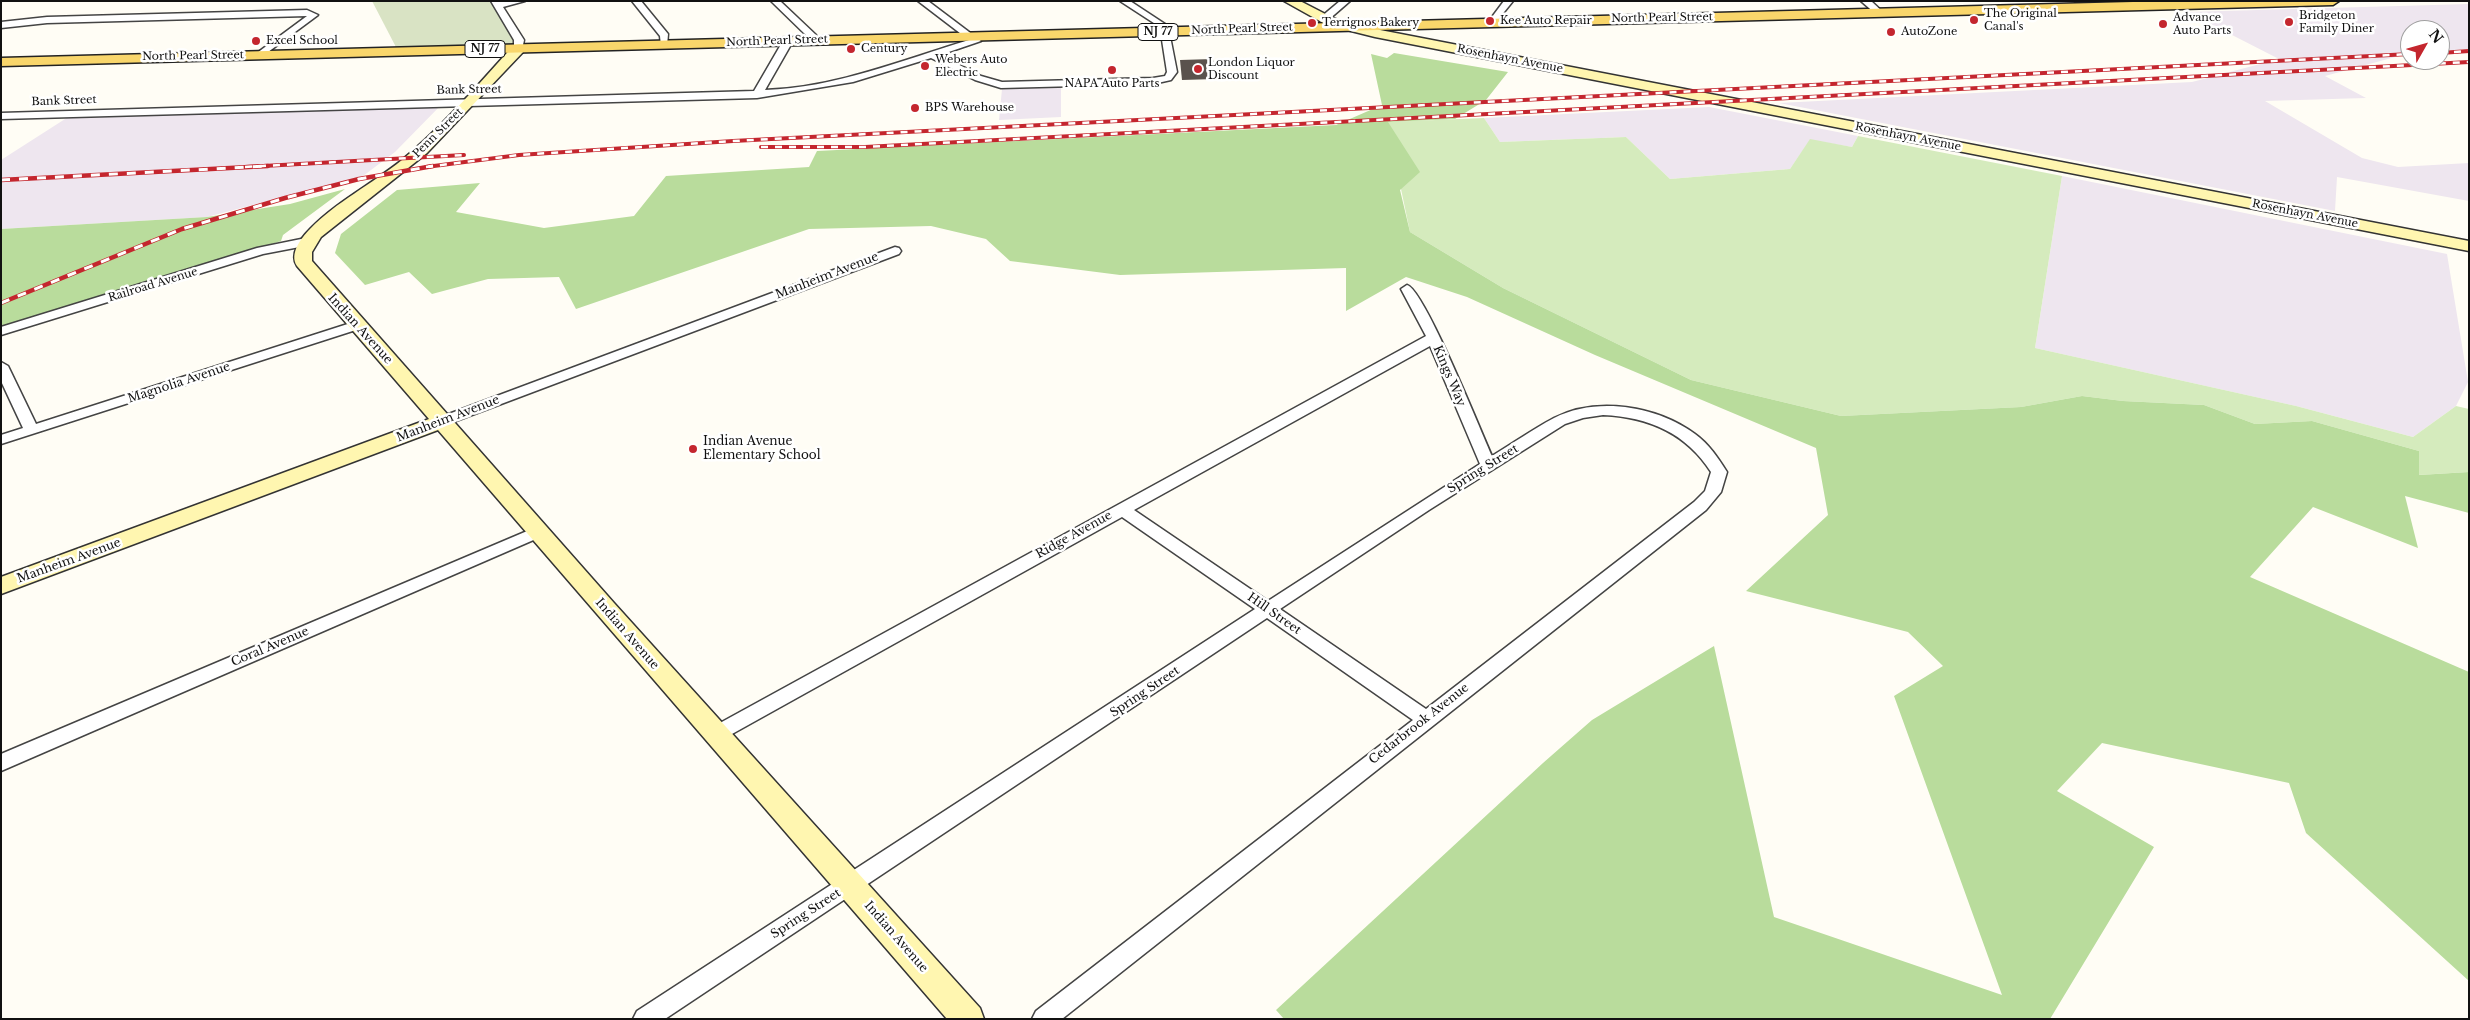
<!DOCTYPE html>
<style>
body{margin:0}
#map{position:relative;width:2470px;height:1020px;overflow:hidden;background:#fffdf5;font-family:"Libre Baskerville",serif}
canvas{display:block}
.frame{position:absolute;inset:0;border:2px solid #111;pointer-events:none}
.north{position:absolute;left:2400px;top:20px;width:50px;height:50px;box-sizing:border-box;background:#fff;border:1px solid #a0a0a0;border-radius:50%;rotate:52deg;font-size:14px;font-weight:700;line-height:20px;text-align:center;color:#111}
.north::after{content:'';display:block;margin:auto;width:18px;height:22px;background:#c4262e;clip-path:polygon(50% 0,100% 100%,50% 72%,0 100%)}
</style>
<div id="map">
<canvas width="2470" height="1020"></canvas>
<div class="frame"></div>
<div class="north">N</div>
</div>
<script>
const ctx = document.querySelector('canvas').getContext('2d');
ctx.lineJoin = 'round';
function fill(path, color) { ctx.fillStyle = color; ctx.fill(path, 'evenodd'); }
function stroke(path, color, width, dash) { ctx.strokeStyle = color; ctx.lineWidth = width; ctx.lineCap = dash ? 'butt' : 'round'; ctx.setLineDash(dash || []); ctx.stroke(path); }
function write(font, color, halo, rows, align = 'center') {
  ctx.font = font + ' "Libre Baskerville",serif'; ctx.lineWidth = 5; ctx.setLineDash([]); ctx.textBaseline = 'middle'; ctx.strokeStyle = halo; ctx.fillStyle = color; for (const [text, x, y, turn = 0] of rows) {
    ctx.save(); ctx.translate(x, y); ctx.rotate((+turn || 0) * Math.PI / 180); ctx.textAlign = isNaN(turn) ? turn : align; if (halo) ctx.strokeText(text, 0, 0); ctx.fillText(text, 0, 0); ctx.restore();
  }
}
const industrial = new Path2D(`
 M2469,4V49L2440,51V30H2410V53L2325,76L2366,98L2265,101L2362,158L2398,167L2469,163V201L2337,177L2335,211L1779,103L2192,82L2279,59L2187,12Z
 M1061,87V117L999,120L1002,89Z
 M445,101L395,152L363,176L207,217L1,229V160L76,112Z
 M1709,107L1858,136L1852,147L1810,140L1790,169L1670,179L1626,137L1500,142L1484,118Z
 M2062,176L2447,254L2468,382L2456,406L2413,437L2296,406L2035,348Z`);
const green = new Path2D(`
 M1484,118L1500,142L1626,137L1670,179L1790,169L1810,139L1852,147L1858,136L2062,176L2035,348L2296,406L2413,437L2456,406L2469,409V472L2418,475L2419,451L2312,421L2255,424L2204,405L2123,401L2082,396L2021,407L1841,416L1691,380L1503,288L1410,232L1387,122Z`);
const forest = new Path2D(`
 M1394,53L1508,72L1486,100L1455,119L1388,122L1420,172L1400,190L1410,232L1503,288L1691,380L1841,416L2021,407L2082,396L2123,401L2204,405L2255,424L2312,421L2419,451V475L2469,472V513L2405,496L2418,548L2313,507L2250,577L2469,672V981L2306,833L2289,783L2102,743L2057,791L2154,847L2050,1019H1284L1276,1010L1543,763L1592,720L1714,646L1774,917L2002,995L1894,696L1943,666L1908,632L1746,591L1828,515L1816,448L1595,355L1467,297L1406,277L1346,311V268L1120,275L1010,261L986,239L931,226L809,229L576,309L559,277L488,279L432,294L409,272L365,285L335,253L341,234L397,190L480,183L456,212L544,228L634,216L666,176L809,167L817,151L1336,125L1382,105L1371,54L1387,58Z
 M345,189L283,235L281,241L1,333V229L207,217L290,204Z`);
const cemetery = new Path2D(`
 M372,1H495L519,48L398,51Z`);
const building = new Path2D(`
 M1213,59L1216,79L1182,80L1180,60Z`);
const street = new Path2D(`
 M491,1H525L503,7L524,40L522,50L514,48V40Z
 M632,1H641L668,34L667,46H661L660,36Z
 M771,1H780L816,35L815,42H809L808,37Z
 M918,1H928L981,41L940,55L981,76L1002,82L1153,78L1165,76L1167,72L1160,27L1120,1H1130L1168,26L1177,72L1171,80L1153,84L1001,88L975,80L931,58L853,82L757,98L1,119V113L754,91L783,41L788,38L793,41L765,90C834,88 903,60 969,40Z
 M1340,1H1350L1327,21H1321V17Z
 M1504,1H1513L1500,17L1498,24H1492V17Z
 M1861,1H1871L1884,13L1877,15Z
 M307,10L318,15L260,58L255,55L257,53L307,16L47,23L1,28V22L47,17Z
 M306,238L310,239L312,242L310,245L263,254L1,335V327L257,248Z
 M895,247L899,248L901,251L899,254L448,424L443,425L436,421L438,418Z
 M1407,285C1424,289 1481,432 1492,456C1512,444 1533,429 1554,418C1597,396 1657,406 1695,434C1709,444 1718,458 1727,472L1721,492L1706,510L1062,1019H1032L1036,1011L1413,720L1267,618L665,1019H633L637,1011L1255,609L1122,517L723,739L716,741L709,739L706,734L709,729L1426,336L1401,289ZM1430,346L1480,464L1268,601L1134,510ZM1603,415C1649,417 1686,433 1711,472L1705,491L1694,502L1426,709L1280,609L1429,510L1565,424L1583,418Z
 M357,321L364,325L362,328L1,444V435L23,428L1,381V362L8,366L36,424Z
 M539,526L545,527L547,531L545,535L1,771V754Z`);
const secondary = new Path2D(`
 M1284,1H1300L1335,19L1375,29L2469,241V251L1375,37L1327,25Z
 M519,44L524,45L525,48L524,51L427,153L321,237L312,252V261L614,603L980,1008L984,1019H947L438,430L1,594V577L429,419L297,266C289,254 301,238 310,229C336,202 372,184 402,160C443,126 478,85 514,45Z`);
const primary = new Path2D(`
 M2171,1H2339L2333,5L1,66V58Z`);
const railFar1 = new Path2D(`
 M2440,53L2469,51
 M761,147H865L2469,62
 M245,167L464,155
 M426,167L519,155L733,141L2410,54`);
const rail = new Path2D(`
 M1,180L268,166
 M1,303L182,229L285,198L359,179L433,166`);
const markers = [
 [1974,20,5,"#c4262e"],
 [1490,21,5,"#c4262e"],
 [2289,22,5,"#c4262e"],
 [1312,23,5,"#c4262e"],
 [2163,24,5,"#c4262e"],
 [1891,32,5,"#c4262e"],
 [256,41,5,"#c4262e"],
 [851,49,5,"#c4262e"],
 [925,66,5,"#c4262e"],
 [1198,69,5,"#c4262e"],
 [1112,70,5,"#c4262e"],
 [915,108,5,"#c4262e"],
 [693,449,5,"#c4262e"]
];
const farPoinames = [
 ["The Original",1984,14],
 ["Canal's",1984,27],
 ["Bridgeton",2299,16],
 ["Family Diner",2299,29],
 ["Advance",2173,18],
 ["Auto Parts",2173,31],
 ["Kee Auto Repair",1500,21],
 ["Terrignos Bakery",1322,23],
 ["AutoZone",1901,32],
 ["Excel School",266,41],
 ["Century",861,49],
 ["Webers Auto",935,60],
 ["Electric",935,73],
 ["London Liquor",1208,63],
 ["Discount",1208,76],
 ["NAPA Auto Parts",1112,84,"center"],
 ["BPS Warehouse",925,108]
];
const farStreetnames = [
 ["North Pearl Street",1662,18,-1],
 ["North Pearl Street",1242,29,-2],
 ["North Pearl Street",777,41,-2],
 ["North Pearl Street",193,56,-1],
 ["Rosenhayn Avenue",1510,59,11],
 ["Bank Street",469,90,-1],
 ["Bank Street",64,101,-2],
 ["Penn Street",438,133,-45],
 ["Rosenhayn Avenue",1908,137,11],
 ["Rosenhayn Avenue",2305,214,11],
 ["Railroad Avenue",153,285,-17]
];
const shields = [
 [1158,32,40],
 [485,49,40]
];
const shieldNames = [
 ["NJ 77",1158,32],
 ["NJ 77",485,49]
];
const streetNames = [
 ["Manheim Avenue",827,276,-21],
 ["Indian Avenue",360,329,48],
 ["Kings Way",1449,376,67],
 ["Magnolia Avenue",179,383,-18],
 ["Manheim Avenue",448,419,-21],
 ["Spring Street",1483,469,-32],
 ["Ridge Avenue",1074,535,-29],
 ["Manheim Avenue",69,561,-20],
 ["Hill Street",1274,614,35],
 ["Indian Avenue",627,634,49],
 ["Coral Avenue",270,647,-23],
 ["Spring Street",1145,692,-34],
 ["Cedarbrook Avenue",1419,724,-38],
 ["Spring Street",806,914,-33],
 ["Indian Avenue",896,937,49]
];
const poiNames = [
 ["Indian Avenue",703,442],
 ["Elementary School",703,456]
];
fill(industrial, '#eee6ef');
fill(green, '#d5ebbd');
fill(forest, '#b9dc9c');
fill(cemetery, '#d9e3c4');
fill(building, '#5a524d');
stroke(street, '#444', 3);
stroke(secondary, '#333', 3);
stroke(primary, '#222', 3);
fill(street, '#fff');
fill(secondary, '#fff6b0');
fill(primary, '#f9d66b');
stroke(railFar1, '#c4262e', 4);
stroke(rail, '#c4262e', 4.5);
stroke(railFar1, '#fff', 2.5, [7]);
stroke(rail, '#fff', 3, [9]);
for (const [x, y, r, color] of markers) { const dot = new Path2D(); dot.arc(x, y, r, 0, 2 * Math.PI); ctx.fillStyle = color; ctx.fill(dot); stroke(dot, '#fff', 2); }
write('11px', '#111', '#fff', farPoinames, 'left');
write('11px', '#111', '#fff', farStreetnames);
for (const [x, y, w] of shields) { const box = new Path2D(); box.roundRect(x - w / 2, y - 8.5, w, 17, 4); ctx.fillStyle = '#fff'; ctx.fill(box); stroke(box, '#111', 1); }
write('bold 11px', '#111', null, shieldNames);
write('12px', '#111', '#fff', streetNames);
write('12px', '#111', '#fff', poiNames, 'left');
</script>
